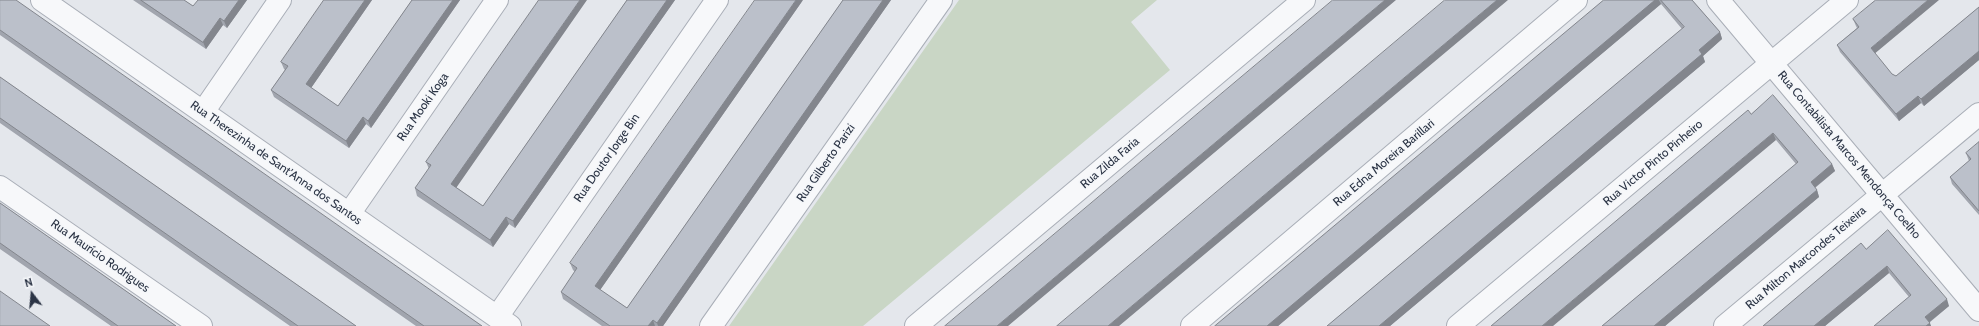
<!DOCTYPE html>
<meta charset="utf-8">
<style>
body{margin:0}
#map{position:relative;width:1979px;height:326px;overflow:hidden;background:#e4e7ec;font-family:Cabin,sans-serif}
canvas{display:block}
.north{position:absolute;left:12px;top:274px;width:40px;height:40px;-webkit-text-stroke:3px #f4f6f9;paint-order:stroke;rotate:344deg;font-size:11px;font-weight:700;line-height:16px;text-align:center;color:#2b3445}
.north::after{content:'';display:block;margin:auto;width:14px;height:18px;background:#2b3445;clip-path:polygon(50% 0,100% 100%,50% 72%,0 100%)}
</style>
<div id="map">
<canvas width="1979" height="326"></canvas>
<div class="north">N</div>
</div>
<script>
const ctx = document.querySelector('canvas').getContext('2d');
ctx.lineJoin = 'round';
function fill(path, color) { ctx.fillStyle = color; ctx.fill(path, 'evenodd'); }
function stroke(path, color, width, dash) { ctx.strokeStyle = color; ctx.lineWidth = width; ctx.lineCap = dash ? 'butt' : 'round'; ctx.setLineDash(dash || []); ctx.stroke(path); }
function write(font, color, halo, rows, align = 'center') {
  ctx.font = font + ' Cabin,sans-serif'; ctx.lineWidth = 3; ctx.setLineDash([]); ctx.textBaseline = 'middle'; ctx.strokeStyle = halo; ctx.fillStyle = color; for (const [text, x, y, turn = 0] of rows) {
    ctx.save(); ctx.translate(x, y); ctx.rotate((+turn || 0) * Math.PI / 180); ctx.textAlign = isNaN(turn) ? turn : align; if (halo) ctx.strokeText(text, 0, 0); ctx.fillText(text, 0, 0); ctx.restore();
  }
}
const green = new Path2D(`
 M959,0H1157L1131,22L1170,70L863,326H729Z`);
const minor = new Path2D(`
 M42,0L510,326
 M1718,0L1979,310
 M203,112L280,0
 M0,187L201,326
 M349,214L497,0
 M497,317L717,0
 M711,326L941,0
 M916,326L1304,0
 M1192,326L1576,0
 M1458,326L1847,0
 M1725,326L1979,114`);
const wall = new Path2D(`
 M0,0L482,326H416L0,35Z
 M133,0H184L193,6L247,0L227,28L223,25L206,49Z
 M324,0H372L311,88L338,106L412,0H460L371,128L366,124L349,148L274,97L271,90L285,70L284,69L281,62Z
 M539,0L456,187L483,206L627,0H675L515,228L509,224L493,247L417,196L415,188L429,169L426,162Z
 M803,0L600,290L627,308L843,0H891L663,326H602L563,299L561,292L575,272L573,270L570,263Z
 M1604,0H1692L1720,32L1722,39L1703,56L1705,62L1390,326H1327L1682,29L1661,4L1278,326H1215Z
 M1876,0L1875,54L1892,74L1896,76L1979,7V60L1924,106L1921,103L1899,121L1840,52L1837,45L1857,28L1856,26L1853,19Z
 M0,77L356,326H290L0,123Z
 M1751,114L1832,164L1835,171L1815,188L1817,190L1819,197L1665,326H1602L1796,164L1776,140Z
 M1979,142V215L1952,184L1950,177L1969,161L1966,153Z
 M0,203L176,326H111L0,249Z
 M1866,249L1949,306L1929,323L1931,326H1874L1909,297L1889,273L1825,326H1763Z`);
const shadedWall = new Path2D(`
 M239,0H247L227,28L224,21Z
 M365,0H372L309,91L306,84Z
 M453,0H460L371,128L368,121Z
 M580,0H587L454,191L451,184Z
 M667,0H675L515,228L513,221Z
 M796,0H803L598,293L595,286Z
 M883,0H891L663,326H658L657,323Z
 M1385,0H1396L1008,326H997Z
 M1497,0H1508L1119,326H1108Z
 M1655,0H1659L1661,4L1278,326H1267Z
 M1928,0H1939L1873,55L1871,48Z
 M220,18L223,25L206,49L203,42Z
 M1720,32L1722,39L1703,56L1705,62L1390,326H1379L1699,50Z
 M1979,51V60L1924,106L1921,99Z
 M1918,96L1921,103L1899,121L1896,114Z
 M363,117L366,124L349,148L346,141Z
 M1773,133L1776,140L1553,326H1542Z
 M1832,164L1835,171L1813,189L1811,182Z
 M1817,190L1819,197L1665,326H1654Z
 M506,217L509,224L493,247L490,240Z
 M1887,266L1889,273L1825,326H1814Z
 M1947,299L1949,306L1927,324L1925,317Z
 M653,320L655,326H648Z
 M1930,323L1931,326H1926Z`);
const building = new Path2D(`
 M0,0H16L482,326H424L0,30Z
 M141,0H184L193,6L198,0H239L224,21L220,18L203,42Z
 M324,0H365L306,84L338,106L412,0H453L368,121L363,117L346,141L271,90L288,66L281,62Z
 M539,0H580L451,184L483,206L627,0H667L513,221L506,217L490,240L415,188L431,165L426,162Z
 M755,0H796L595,286L627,308L843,0H883L657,323L653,320L648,326H610L561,292L577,268L570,263Z
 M1333,0H1385L997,326H945Z
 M1445,0H1497L1108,326H1057Z
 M1604,0H1655L1267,326H1215Z
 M1661,0H1692L1720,32L1699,50L1702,54L1379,326H1327L1684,27Z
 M1876,0H1928L1871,48L1892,74L1896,76L1979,7V51L1921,99L1918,96L1896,114L1837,45L1859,27L1853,19Z
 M0,77L356,326H298L0,118Z
 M1773,95L1832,164L1811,182L1817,190L1654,326H1602L1798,162L1773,133L1542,326H1491L1748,110L1751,114Z
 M1979,142V211L1950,177L1971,159L1966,153Z
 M0,203L176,326H118L0,243Z
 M1888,230L1947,299L1925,317L1930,323L1926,326H1874L1911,295L1887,266L1814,326H1763L1861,243L1866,249Z
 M0,291L50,326H0Z`);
const streetNames = [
 ["Rua Mooki Koga",423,107,-55],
 ["Rua Contabilista Marcos Mendonça Coelho",1849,155,50],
 ["Rua Doutor Jorge Bin",607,158,-55],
 ["Rua Therezinha de Sant'Anna dos Santos",276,163,35],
 ["Rua Gilberto Parizi",826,163,-55],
 ["Rua Zilda Faria",1110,163,-40],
 ["Rua Edna Moreira Barillari",1384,163,-40],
 ["Rua Victor Pinto Pinheiro",1653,163,-40],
 ["Rua Maurício Rodrigues",100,256,35],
 ["Rua Milton Marcondes Teixeira",1806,258,-40]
];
fill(green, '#c9d6c5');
stroke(minor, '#a9aeb7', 24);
stroke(minor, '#f7f8fa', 22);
fill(wall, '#a1a5ae');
fill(shadedWall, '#83868d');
fill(building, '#bbc0ca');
stroke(building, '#83868d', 1);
write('12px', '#2b3445', '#f4f6f9', streetNames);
</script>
